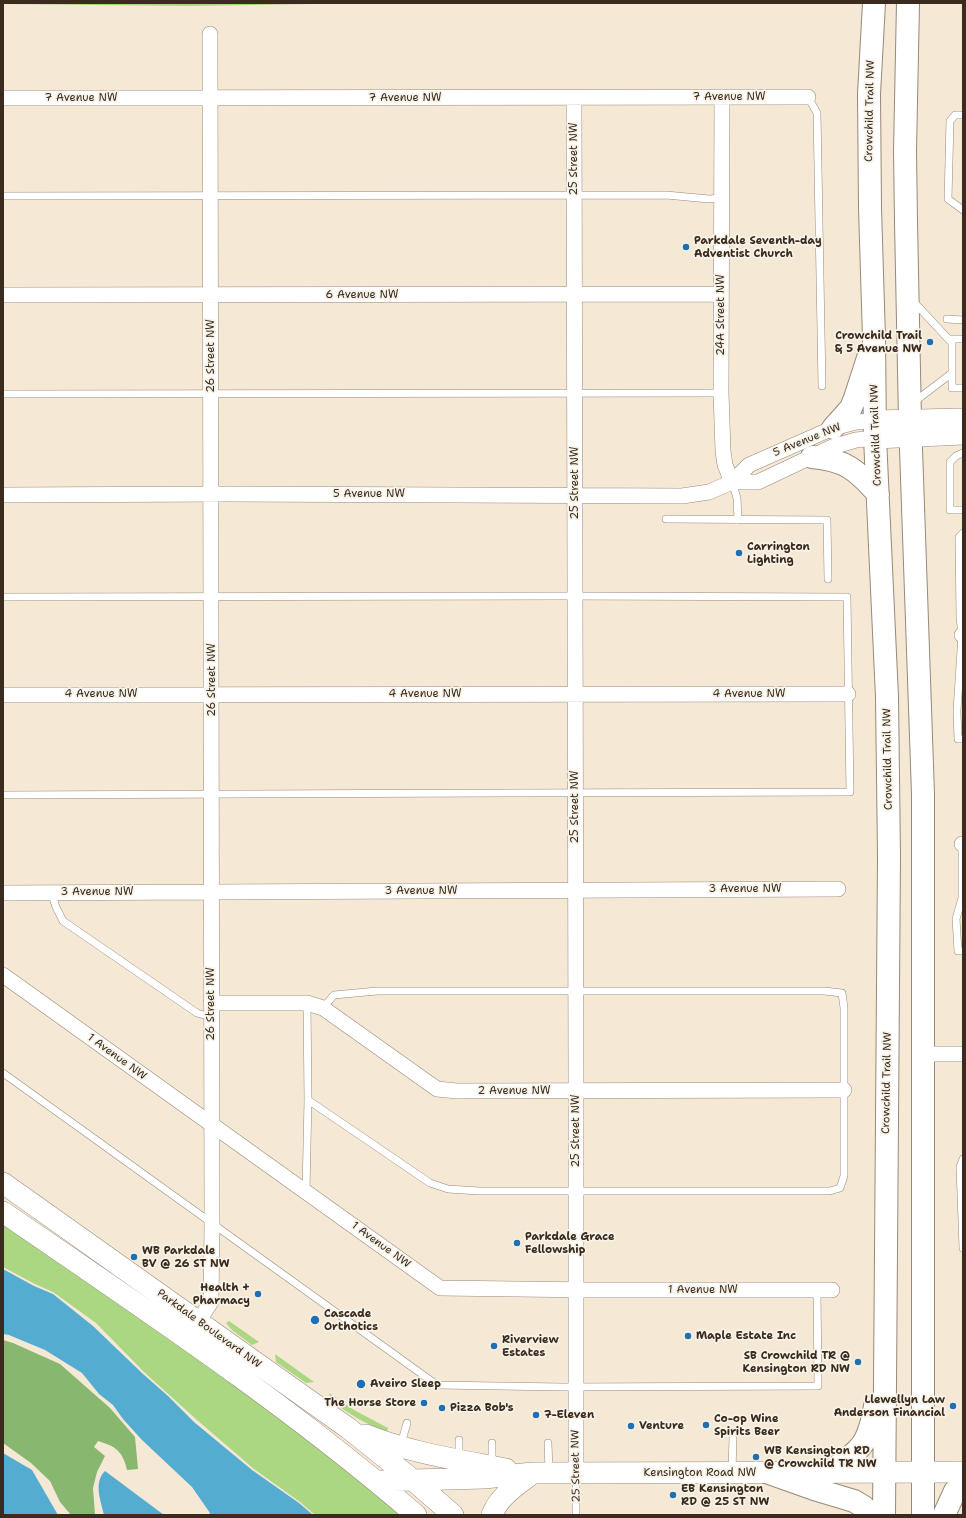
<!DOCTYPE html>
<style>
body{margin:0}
#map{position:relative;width:966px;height:1518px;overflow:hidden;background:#f5e8d4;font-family:"Shantell Sans",sans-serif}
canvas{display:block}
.frame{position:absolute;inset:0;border:4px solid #3b2a1e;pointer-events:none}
</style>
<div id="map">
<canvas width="966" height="1518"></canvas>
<div class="frame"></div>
</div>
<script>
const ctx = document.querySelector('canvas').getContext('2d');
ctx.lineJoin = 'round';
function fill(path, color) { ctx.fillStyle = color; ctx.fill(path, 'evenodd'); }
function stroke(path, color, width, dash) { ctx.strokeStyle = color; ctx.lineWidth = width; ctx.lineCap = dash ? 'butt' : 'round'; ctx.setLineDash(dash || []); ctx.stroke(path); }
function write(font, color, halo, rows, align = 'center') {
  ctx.font = font + ' "Shantell Sans",sans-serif'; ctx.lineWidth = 3.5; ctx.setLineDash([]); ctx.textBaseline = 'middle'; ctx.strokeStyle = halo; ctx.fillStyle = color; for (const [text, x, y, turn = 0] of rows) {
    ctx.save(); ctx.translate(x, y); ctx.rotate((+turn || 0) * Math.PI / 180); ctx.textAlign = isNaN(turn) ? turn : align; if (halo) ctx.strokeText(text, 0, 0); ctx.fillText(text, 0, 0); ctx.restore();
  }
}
const green = new Path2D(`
 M3,3H373L191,6L3,4Z
 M3,1223L69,1267L246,1393L355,1474L402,1515H315L300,1502L254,1469L197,1420L144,1372L96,1323L53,1292L35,1284L3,1267Z
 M229,1321L259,1342L252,1345L232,1330L226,1323Z
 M275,1354L314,1382L306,1383L276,1362Z
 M329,1393L354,1410L388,1428L387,1432C367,1425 348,1413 331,1401Z`);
const forest = new Path2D(`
 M3,1340L13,1343L60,1364L110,1408L135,1437L138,1469L127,1470C123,1451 115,1446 98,1441L94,1447L105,1456L97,1472L93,1488L95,1515H71L60,1502L50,1481L31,1463L3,1443Z`);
const water = new Path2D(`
 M3,1269L34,1286L53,1294L93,1326L143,1374L168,1396L194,1422L252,1470L299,1503L313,1515H209L210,1513L192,1487L142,1440L123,1419L113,1405L99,1394L82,1373L45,1350L9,1335L3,1334Z
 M3,1453L32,1470L58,1515H3Z
 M105,1471L164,1515H104C101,1501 93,1483 105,1471Z`);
const lane = new Path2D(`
 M808,97L817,113L822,386
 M963,115H955L950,121L948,199L963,210
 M3,196L666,195L709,199L721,198
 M913,301L952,343V373L914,402
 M947,319L963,320
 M949,339H963
 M952,373V388H963
 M3,394L721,393
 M963,453L956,456L950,462V510H963
 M732,482L737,498L738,520
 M666,519L827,520L828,579
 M963,533L959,537L960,617L962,635L957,711L958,739H963
 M3,597L563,596L847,597L850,792C568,794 285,792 3,795
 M962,844V898L956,919L958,951H963
 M51,892L56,907L63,921L197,1013L211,1017
 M3,1073L437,1385L562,1387L818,1386L817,1290
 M308,1100L430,1183L448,1189L479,1191H830L840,1188L844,1176V1008L842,993L824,991H377L334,995L323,1008
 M963,1159L960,1167L963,1248
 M306,1191L308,1100L307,1003
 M459,1440V1457
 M492,1443V1465
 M548,1443L549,1471
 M401,1444L407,1423
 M732,1471L733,1437
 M576,1475V1515`);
const street = new Path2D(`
 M722,97L721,393L723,451L725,465L732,482
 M3,98L808,97
 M574,98L576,1075V1473
 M3,295L721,294
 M732,482H758L832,447L856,440L875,438
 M3,495L227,494L682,496L709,492L732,482L749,465L833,428L856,422L875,421
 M962,635H963
 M3,695L848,694
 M962,844H963
 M3,893L838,889
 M3,975L440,1288L593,1290H832
 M211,1003H307L323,1008L437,1089L457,1091L844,1090
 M924,1054H963
 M198,1322L211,1302L212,1224L210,34`);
const secondary = new Path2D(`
 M875,421L963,419
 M875,438L963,434
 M3,1183L348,1428L413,1480L453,1515
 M3,1212C144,1309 286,1403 416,1515
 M366,1435C411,1453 459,1460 506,1469
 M377,1481L484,1478L533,1473L963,1472
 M492,1515C499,1496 517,1485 533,1473`);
const highway = new Path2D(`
 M874,3L869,94L870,208L874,338L875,438L887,697L889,856L884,1515
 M908,3L905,151L906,222L910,420L923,794V1515
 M833,428L851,408L855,398L868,358
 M812,457C845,460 856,469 878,494
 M769,1473L814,1489L854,1501L864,1507L870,1515
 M828,1473C860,1450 868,1447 875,1406
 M944,1515L955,1491L963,1484`);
const markers = [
 [686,247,4,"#1f6fb2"],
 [930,342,4,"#1f6fb2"],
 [739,553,4,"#1f6fb2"],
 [517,1243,4,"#1f6fb2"],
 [134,1257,4,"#1f6fb2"],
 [258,1294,4,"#1f6fb2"],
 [315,1320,5,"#1f6fb2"],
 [688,1336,4,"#1f6fb2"],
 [494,1346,4,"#1f6fb2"],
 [858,1362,4,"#1f6fb2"],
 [361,1384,5,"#1f6fb2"],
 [424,1403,4,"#1f6fb2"],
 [953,1406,4,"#1f6fb2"],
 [442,1408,4,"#1f6fb2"],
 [536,1415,4,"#1f6fb2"],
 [706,1425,4,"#1f6fb2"],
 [631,1426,4,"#1f6fb2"],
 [756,1457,4,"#1f6fb2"],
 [673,1495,4,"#1f6fb2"]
];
const streetNames = [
 ["7 Avenue NW",729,97],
 ["7 Avenue NW",81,98],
 ["7 Avenue NW",405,98],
 ["Crowchild Trail NW",870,111,-89],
 ["25 Street NW",574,159,-90],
 ["6 Avenue NW",362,295],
 ["24A Street NW",721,315,-90],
 ["26 Street NW",211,356,-90],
 ["Crowchild Trail NW",876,435,-92],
 ["5 Avenue NW",807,440,-22],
 ["25 Street NW",575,483,-90],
 ["5 Avenue NW",369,494],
 ["26 Street NW",212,680,-90],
 ["4 Avenue NW",101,694],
 ["4 Avenue NW",425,694],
 ["4 Avenue NW",749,694],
 ["Crowchild Trail NW",888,759,-91],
 ["25 Street NW",575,807,-90],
 ["3 Avenue NW",745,889],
 ["3 Avenue NW",421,891],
 ["3 Avenue NW",97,892],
 ["26 Street NW",211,1004,-90],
 ["1 Avenue NW",117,1057,36],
 ["Crowchild Trail NW",887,1083,-89],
 ["2 Avenue NW",514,1091],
 ["25 Street NW",576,1131,-90],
 ["1 Avenue NW",381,1245,36],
 ["1 Avenue NW",703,1290],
 ["Parkdale Boulevard NW",209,1329,36],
 ["25 Street NW",576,1466,-91],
 ["Kensington Road NW",700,1473]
];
const poiNames = [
 ["Parkdale Seventh-day",694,241],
 ["Adventist Church",694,254],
 ["Crowchild Trail",922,336,"right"],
 ["& 5 Avenue NW",922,349,"right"],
 ["Carrington",747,547],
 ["Lighting",747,560],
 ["Parkdale Grace",525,1237],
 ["Fellowship",525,1250],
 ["WB Parkdale",142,1251],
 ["BV @ 26 ST NW",142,1264],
 ["Health +",250,1288,"right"],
 ["Pharmacy",250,1301,"right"],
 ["Cascade",324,1314],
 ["Orthotics",324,1327],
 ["Maple Estate Inc",696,1336],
 ["Riverview",502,1340],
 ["Estates",502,1353],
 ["SB Crowchild TR @",850,1356,"right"],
 ["Kensington RD NW",850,1369,"right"],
 ["Aveiro Sleep",370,1384],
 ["Llewellyn Law",945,1400,"right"],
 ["Anderson Financial",945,1413,"right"],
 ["The Horse Store",416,1403,"right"],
 ["Pizza Bob's",450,1408],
 ["7-Eleven",544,1415],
 ["Co-op Wine",714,1419],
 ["Spirits Beer",714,1432],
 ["Venture",639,1426],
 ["WB Kensington RD",764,1451],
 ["@ Crowchild TR NW",764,1464],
 ["EB Kensington",681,1489],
 ["RD @ 25 ST NW",681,1502]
];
fill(green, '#abd682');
fill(forest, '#88b770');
fill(water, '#54add1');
stroke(lane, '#988979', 8);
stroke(street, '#988979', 16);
stroke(secondary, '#988979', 22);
stroke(highway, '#988979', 24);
stroke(lane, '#fff', 7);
stroke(street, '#fff', 15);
stroke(secondary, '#fff', 21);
stroke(highway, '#fff', 22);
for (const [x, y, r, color] of markers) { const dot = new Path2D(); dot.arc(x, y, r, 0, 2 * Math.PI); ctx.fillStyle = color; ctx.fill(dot); stroke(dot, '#f7f3e8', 1.5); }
write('11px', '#3b2a1e', '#f7f3e8', streetNames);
write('bold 11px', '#3b2a1e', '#f7f3e8', poiNames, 'left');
</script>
